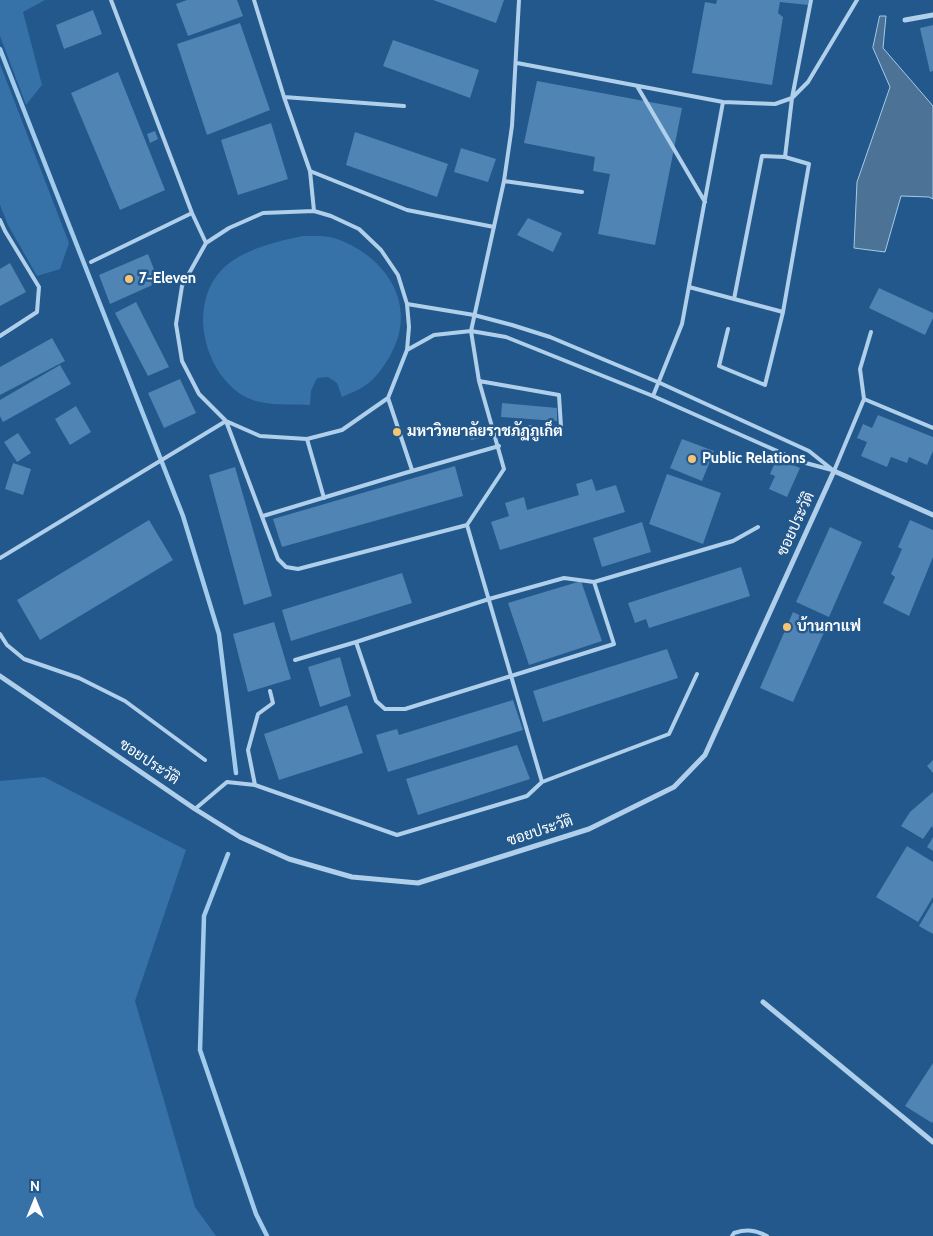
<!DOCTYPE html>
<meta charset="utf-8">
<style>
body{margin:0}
#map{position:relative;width:933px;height:1236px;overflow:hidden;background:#22588b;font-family:Cabin,sans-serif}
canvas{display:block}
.north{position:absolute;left:10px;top:1176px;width:50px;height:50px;-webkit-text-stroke:4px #22588b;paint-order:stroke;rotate:0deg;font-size:14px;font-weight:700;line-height:20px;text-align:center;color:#fff}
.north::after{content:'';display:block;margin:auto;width:18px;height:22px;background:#fff;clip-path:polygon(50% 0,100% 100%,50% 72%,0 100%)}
</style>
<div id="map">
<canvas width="933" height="1236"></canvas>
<div class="north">N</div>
</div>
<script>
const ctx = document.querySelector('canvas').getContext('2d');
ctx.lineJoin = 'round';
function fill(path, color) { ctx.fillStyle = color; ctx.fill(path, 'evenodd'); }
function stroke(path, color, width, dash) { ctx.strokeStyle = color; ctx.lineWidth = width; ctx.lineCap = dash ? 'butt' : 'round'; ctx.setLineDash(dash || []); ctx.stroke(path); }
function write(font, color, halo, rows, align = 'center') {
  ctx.font = font + ' Cabin,Sarabun,sans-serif'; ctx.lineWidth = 5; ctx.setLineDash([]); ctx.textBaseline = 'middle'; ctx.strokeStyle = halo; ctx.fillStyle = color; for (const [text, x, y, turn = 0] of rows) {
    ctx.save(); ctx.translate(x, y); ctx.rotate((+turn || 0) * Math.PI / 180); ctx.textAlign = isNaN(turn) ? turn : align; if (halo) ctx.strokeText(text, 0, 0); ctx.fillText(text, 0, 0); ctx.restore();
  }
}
const green = new Path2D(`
 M0,0H45L23,12L42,85L26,105L0,36Z
 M0,64L69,243L60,269L37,276L8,225L0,205Z
 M303,236C314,236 327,235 337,239C387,257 419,306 390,356C384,366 376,378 366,385C359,390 350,393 342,397L337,383L328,377L317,378L311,391L310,405C287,404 258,407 239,393C199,364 187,292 232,261C253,247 278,241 303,236Z
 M44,777L186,850L135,1001L195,1207L216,1236H0V781Z`);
const water = new Path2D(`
 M880,16H886L883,48L933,106V199L929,197L901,196L885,252L854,248L857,182L890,87L873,48Z`);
const stream = new Path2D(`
 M0,49L183,516L219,634L236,773
 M228,854L204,916L200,1050L256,1214L267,1236`);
const building = new Path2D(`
 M187,0H237L243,16L188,36L176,4Z
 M433,0H504L496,23Z
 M717,0H809L808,5L780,2L778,13L783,17L772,85L692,73L705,2L716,4Z
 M93,10L102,34L64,49L56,25Z
 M240,23L270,110L207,135L177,44Z
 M933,25V71L930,72L920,28Z
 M393,40L479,70L470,98L383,66Z
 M118,72L165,190L120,210L71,93Z
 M537,81L682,108L655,245L598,234L610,174L593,171L595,157L524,143Z
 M271,123L288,179L238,195L221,140Z
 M155,131L158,139L150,143L147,134Z
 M355,132L448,164L437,197L346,165Z
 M461,148L496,159L488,182L454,172Z
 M528,218L562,233L553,252L517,235Z
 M148,254L159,282L110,304L99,275Z
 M10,263L26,292L0,306V269Z
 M879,288L933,313V318L925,335L869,308Z
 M136,302L169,367L148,376L115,313Z
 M52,338L65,361L0,395V367Z
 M60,365L71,384L3,422L0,416V400Z
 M180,379L196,413L164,428L148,393Z
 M502,403L557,408V421L501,417Z
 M76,406L91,432L70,445L55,419Z
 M878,415L933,437V451L927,465L909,457L907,463L891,457L887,467L861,456L867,442L857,438L863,424L872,428Z
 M478,429L480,438L471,440L469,432Z
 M18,433L31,453L17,462L4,442Z
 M682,439L714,451L702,481L670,468Z
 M777,458L800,468L787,497L769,489L775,476L770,474Z
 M13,463L31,469L23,495L5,489Z
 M455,466L463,496L282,547L273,519Z
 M235,467L272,596L244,605L209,475Z
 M667,474L721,493L703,544L649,524Z
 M592,479L596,491L616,485L625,512L500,550L491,522L509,516L505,503L524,497L527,510L579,495L576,484Z
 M149,520L173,560L40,640L17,600Z
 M910,520L933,530V557L909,616L883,603L895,577L891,574L902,549L898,547Z
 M642,522L651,552L602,567L593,538Z
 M830,527L862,542L829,617L796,602Z
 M741,567L750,596L649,628L646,619L635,623L628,603Z
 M402,573L412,603L291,641L282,610Z
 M581,581L602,641L529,665L508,603Z
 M793,612L826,628L793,702L760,688Z
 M274,622L291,679L248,692L233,634Z
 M667,649L678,678L543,722L533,691Z
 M340,657L351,696L320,707L308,667Z
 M513,700L523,730L388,772L376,735L397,729L399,735Z
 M347,705L363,753L279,780L264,734Z
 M517,745L530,779L418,815L406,779Z
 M933,760V773L927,766Z
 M933,792V829L932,826L923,839L901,826L910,812Z
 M933,837V851L927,847Z
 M907,846L933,862V897L918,922L876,897Z
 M933,902V934L919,926Z
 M933,1063V1121L932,1123L905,1106Z`);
const service = new Path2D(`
 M111,0L192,213L206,243
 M254,0L284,97L310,171L314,211
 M517,63L723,102L775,104L792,98L808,82L857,0
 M637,86L705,202
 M284,97L404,106
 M310,171L407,210L494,227
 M504,181L582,192
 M0,220L5,231L39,287L37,312L0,336
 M91,262L192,213
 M689,287L783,312
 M734,299L762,156L785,157
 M407,304L474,315L512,325L550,337L660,383L809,451L834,471
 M728,329L719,366L765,385L783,312L809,164L785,157L792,98L811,0
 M407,350L434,335L471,331L506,337L653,396L802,462L832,470
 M479,381L559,395L561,427L493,428
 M653,396L682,324L723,102
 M388,398L412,470
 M864,399L933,428
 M226,421L260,436L307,439L342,430L388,398L407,350L409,327L407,304L398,275L381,250L359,229L331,216L314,211L263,213L229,228L206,243L182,286L176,324L182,361L199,394L226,421L278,559L286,567L298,569L467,525L504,469L479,381L471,331L504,181L512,126L519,0
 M307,439L324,498
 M834,471L864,399L860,369L871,332
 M263,516L405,473L499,446
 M467,525L542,782
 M0,558L226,421
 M594,582L733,541L758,527
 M0,634L7,645L24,659L79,678L125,701L205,760
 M295,660L356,642L489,599L564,578L594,582L614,644L405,709H385L376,701L356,642
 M255,785L248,750L258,714L273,703L270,691
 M195,809L227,782L255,785L397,835L527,796L542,782L669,734L697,674
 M732,1236L734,1233C747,1229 755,1230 767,1236`);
const minor = new Path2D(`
 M905,20L933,15
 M0,676L195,809L240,837L289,859L352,877L418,883L589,829L674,787L705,755L834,471L933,515
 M763,1002L933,1142`);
const markers = [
 [129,279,5,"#f7c571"],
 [397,432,5,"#f7c571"],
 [692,459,5,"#f7c571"],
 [787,627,5,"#f7c571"]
];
const poiNames = [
 ["7-Eleven",139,279],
 ["มหาวิทยาลัยราชภัฏภูเก็ต",407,432],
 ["Public Relations",702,459],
 ["บ้านกาแฟ",797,627]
];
const streetNames = [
 ["ซอยประวัติ",796,524,-65],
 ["ซอยประวัติ",149,762,34],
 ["ซอยประวัติ",540,831,-18]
];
fill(green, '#3672a8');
fill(water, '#4c7296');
stroke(water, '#a3cbec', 1);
stroke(stream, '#a3cbec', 4.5);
fill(building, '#4f84b4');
stroke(service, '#afcfeb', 4);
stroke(minor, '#afcfeb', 5);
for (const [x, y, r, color] of markers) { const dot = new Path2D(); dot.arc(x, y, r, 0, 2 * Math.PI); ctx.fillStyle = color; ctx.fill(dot); stroke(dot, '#22588b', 2); }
write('bold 15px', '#fff', '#22588b', poiNames, 'left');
write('15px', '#fff', '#22588b', streetNames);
</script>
